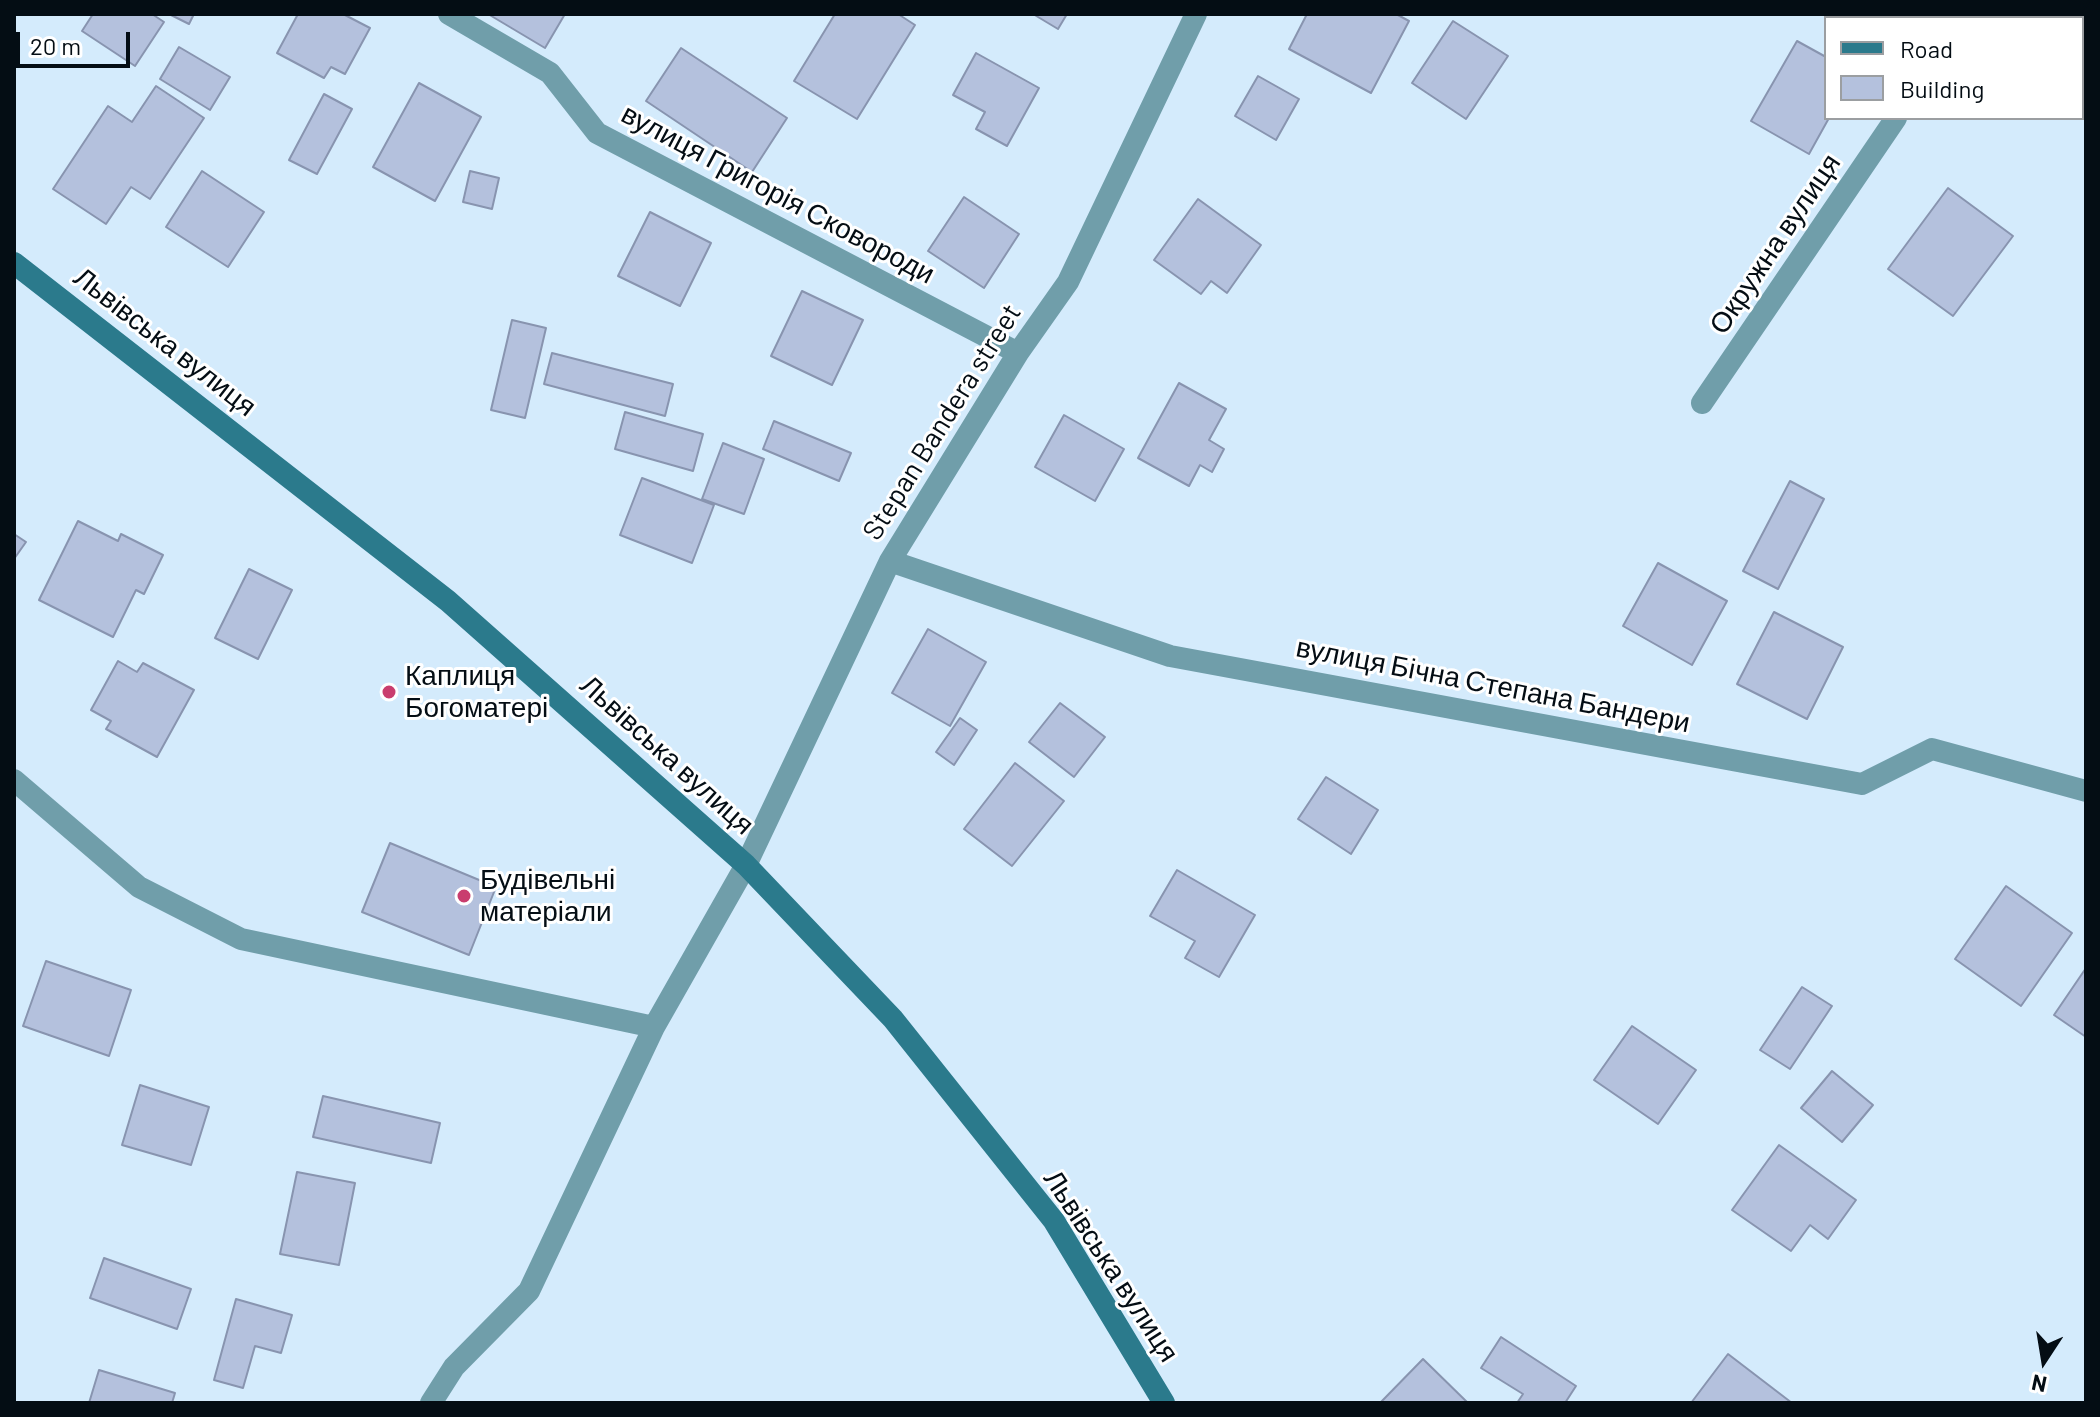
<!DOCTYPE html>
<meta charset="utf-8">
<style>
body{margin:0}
#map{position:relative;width:2100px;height:1417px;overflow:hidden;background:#d4ebfc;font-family:Barlow,sans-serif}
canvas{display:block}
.frame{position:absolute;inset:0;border:16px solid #040d14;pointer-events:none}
.legend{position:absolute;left:1824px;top:16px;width:260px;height:104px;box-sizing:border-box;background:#fff;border:2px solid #9b9ea1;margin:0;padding:10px 14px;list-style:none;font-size:24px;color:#040d14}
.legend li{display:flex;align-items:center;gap:16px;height:40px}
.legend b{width:40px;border:2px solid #9b9ea1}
.north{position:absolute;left:2004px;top:1321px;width:80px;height:80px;-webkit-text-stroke:6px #fff;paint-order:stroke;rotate:192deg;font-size:22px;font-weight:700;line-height:32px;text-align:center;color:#040d14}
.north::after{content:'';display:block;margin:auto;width:28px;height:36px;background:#040d14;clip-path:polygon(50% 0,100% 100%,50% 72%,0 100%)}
.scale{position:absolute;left:16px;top:32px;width:114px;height:36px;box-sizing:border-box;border:4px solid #040d14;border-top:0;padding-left:10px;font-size:24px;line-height:28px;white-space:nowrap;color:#040d14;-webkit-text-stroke:6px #fff;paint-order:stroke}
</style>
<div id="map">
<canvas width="2100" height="1417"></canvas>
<div class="frame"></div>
<ul class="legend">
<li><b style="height:10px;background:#2b7a8c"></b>Road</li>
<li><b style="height:22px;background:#b4c1dd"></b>Building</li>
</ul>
<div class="north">N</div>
<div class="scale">20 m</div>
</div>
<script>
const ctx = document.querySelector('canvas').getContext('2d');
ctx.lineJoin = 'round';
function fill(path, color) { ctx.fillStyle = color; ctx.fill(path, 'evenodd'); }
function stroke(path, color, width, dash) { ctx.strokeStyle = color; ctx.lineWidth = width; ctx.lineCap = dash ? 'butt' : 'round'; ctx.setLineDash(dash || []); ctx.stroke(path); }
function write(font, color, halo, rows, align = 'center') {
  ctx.font = font + ' Barlow,sans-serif'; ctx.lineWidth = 6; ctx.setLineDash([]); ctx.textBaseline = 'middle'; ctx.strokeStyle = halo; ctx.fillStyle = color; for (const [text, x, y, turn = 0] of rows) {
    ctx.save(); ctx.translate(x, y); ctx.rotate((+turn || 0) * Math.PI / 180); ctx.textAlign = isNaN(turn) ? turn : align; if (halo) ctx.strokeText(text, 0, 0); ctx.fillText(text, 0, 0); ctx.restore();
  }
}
const building = new Path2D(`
 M93,14H152L164,22L135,66L82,31Z
 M169,14H194L189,24Z
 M298,14H343L370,28L345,74L331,67L324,78L277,53Z
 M488,14H565L545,48Z
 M835,14H898L915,25L857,119L794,81Z
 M1033,14H1067L1058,29Z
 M1307,14H1396L1409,21L1371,93L1289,49Z
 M1886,14H1932L1930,18H1892Z
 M1453,21L1508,56L1466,119L1412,83Z
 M1797,41L1826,57V118H1829L1809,154L1751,121Z
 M179,47L230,77L210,110L160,79Z
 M681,48L787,118L752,172L646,101Z
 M976,53L1039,88L1007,146L976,129L985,112L953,95Z
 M1258,76L1299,99L1276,140L1235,116Z
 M419,83L481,117L435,201L373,167Z
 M156,86L204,118L150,199L131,187L106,224L53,189L108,106L132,122Z
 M324,94L352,109L317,174L289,160Z
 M202,171L264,212L228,267L166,227Z
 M470,171L499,178L492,209L463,202Z
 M1948,188L2013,236L1953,316L1888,269Z
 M964,197L1019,234L984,288L928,251Z
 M1198,199L1261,245L1227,293L1211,281L1201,294L1154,260Z
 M650,212L711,243L680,306L618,276Z
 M802,291L863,320L832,385L771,356Z
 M512,320L546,328L525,418L491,410Z
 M552,353L673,384L665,416L544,384Z
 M1179,383L1226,409L1209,440L1224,449L1212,472L1200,465L1189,486L1138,458Z
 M625,412L703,434L693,471L615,449Z
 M1064,415L1124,449L1095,501L1035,467Z
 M774,421L851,453L839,481L763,449Z
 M723,443L764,459L744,514L702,499Z
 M642,478L714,505L692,563L620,535Z
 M1790,481L1824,499L1778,589L1743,571Z
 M78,521L118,541L121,534L163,555L144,594L136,590L113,637L39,600Z
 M14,534L26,542L14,559Z
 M1658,563L1727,601L1692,665L1623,626Z
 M249,569L292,590L258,659L215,638Z
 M1774,612L1843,647L1807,719L1737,684Z
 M928,629L986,662L950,726L892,693Z
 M118,661L137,672L143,663L194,690L157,757L106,729L111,721L91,710Z
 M1060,703L1105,737L1074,777L1029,742Z
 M960,718L977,730L954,765L936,752Z
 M1015,763L1064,801L1012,866L964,829Z
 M1326,777L1378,810L1351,854L1298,819Z
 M390,843L496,887L469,955L362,912Z
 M1177,870L1255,915L1219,977L1185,958L1195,941L1150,916Z
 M2006,886L2072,933L2021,1006L1955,959Z
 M46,961L131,990L109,1056L23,1026Z
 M2086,968V1037L2054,1015Z
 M1802,987L1832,1006L1790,1069L1760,1050Z
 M1632,1026L1696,1070L1658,1124L1594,1080Z
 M1832,1071L1873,1105L1842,1142L1801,1108Z
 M140,1085L209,1107L191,1165L122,1145Z
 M323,1096L440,1123L431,1163L313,1137Z
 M1779,1145L1856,1200L1828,1239L1810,1225L1791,1251L1732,1210Z
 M297,1172L355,1183L339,1265L280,1254Z
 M104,1258L191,1289L177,1329L90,1298Z
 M236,1299L292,1315L281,1353L255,1346L243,1388L214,1380Z
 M1501,1337L1576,1386L1565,1403H1517L1523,1394L1481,1368Z
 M1728,1354L1792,1403H1691Z
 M1423,1359L1468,1403H1380Z
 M99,1370L175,1393L172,1403H89Z`);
const minor = new Path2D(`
 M449,14L550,73L597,133L1018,353
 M1964,18L1967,14
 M1702,403L1896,118
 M890,561L1170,656L1862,784L1932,749L2086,791
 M14,780L139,887L241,939L654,1027
 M431,1403L454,1367L529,1291L654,1027L746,865L890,561L1018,353L1068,282L1196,14`);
const secondary = new Path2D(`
 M14,263L448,601L746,865L893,1019L1054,1221L1164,1403`);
const markers = [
 [389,692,8,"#c93d6e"],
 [464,896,8,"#c93d6e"]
];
const streetNames = [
 ["вулиця Григорія Сковороди",778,194,28],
 ["Окружна вулиця",1775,244,-56],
 ["Львівська вулиця",165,342,38],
 ["Stepan Bandera street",942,422,-58],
 ["вулиця Бічна Степана Бандери",1493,685,11],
 ["Львівська вулиця",667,755,42],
 ["Львівська вулиця",1111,1266,57]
];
const poiNames = [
 ["Каплиця",405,676],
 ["Богоматері",405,708],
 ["Будівельні",480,880],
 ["матеріали",480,912]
];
fill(building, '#b4c1dd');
stroke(building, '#8894af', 2);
stroke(minor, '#709eaa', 22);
stroke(secondary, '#2b7a8c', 22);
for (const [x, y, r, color] of markers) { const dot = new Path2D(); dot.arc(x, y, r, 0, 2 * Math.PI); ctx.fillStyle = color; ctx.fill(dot); stroke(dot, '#fff', 3); }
write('28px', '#040d14', '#fff', streetNames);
write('28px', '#040d14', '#fff', poiNames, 'left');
</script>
